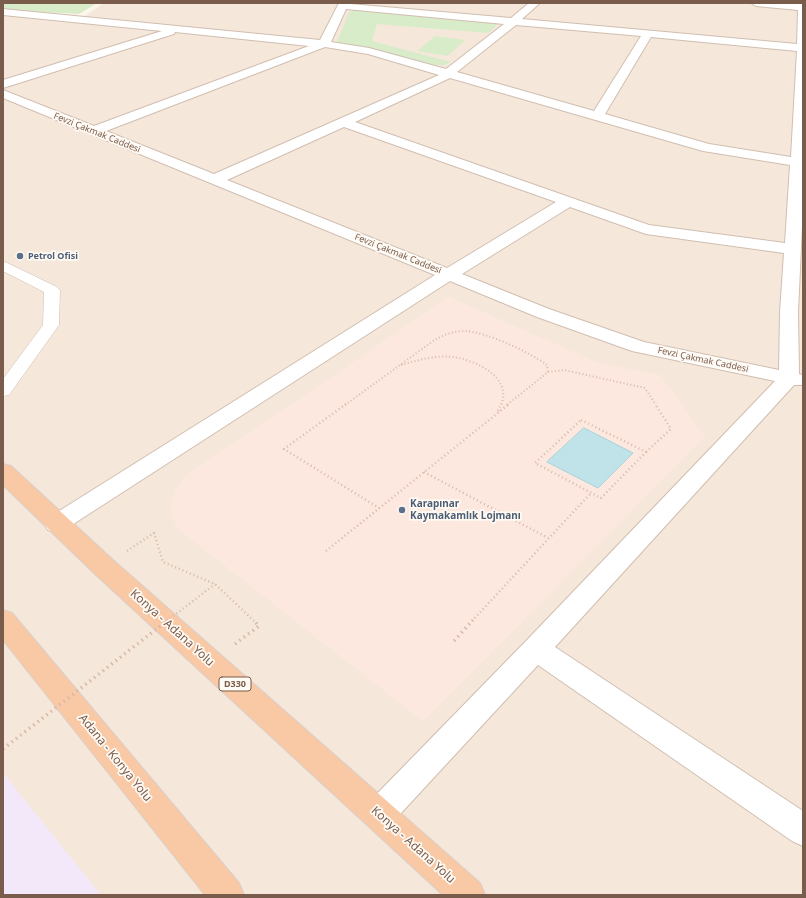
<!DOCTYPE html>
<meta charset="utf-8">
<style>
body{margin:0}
#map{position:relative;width:806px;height:898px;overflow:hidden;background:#fdf6ec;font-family:"Noto Sans",sans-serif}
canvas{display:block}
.frame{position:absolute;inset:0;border:4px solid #7a5c4d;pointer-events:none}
</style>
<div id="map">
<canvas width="806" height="898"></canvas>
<div class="frame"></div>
</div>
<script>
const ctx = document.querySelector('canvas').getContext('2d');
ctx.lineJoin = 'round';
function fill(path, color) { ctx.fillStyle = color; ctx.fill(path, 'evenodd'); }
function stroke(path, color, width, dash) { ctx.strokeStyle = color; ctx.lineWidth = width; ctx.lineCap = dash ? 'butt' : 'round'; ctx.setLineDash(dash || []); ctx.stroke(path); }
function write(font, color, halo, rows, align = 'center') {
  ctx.font = font + ' "Noto Sans",sans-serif'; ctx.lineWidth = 3.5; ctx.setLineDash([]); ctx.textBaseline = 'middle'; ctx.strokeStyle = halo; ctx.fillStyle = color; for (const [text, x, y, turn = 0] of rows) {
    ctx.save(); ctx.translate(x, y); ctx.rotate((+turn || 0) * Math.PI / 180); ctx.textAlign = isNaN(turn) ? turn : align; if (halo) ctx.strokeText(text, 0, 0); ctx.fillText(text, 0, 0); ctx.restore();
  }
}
const residential = new Path2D(`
 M104,3H803V895H3V13L83,17Z`);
const commercial = new Path2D(`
 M449,297L598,363L660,375L705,437L423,721L178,529L172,516L171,503L176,488L187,475Z`);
const education = new Path2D(`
 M3,773L101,895H3Z`);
const green = new Path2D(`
 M3,3H97L79,14L3,10Z
 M354,10L498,23L489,33L377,24L372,41L451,62L444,65H434L337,42L349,12Z
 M435,36L465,40L448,56L417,51Z`);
const water = new Path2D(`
 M584,428L633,453L598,488L547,462Z`);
const pathFar2 = new Path2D(`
 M401,365C418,360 436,355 453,357C475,360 513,377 501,405
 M548,372L564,370L645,388L656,405
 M345,405L433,341C443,335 453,331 465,331C487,332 529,352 547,365L548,372L507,405`);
const pathFar1 = new Path2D(`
 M346,404L284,449L379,508
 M498,411L501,404
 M581,420L646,452L601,498L535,463Z
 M646,452L671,429L655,404
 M424,472L548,538
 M127,551L154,533L163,562L215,584L254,621
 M326,551L509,404
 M472,621L591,493`);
const path = new Path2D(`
 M454,641L473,620
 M235,644L259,626L253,620`);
const service = new Path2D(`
 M3,261L57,287L60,290L59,325L9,395L3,396V379L43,325L44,292L3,271Z`);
const minor = new Path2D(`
 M339,3L511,18L529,3H540L522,19L797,44L798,10L756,6L751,3H803V204L798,312L799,374L803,375V385H794L555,647L803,811V846L792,841L538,665L390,825L379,829L368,825L363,814L368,803L526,641L775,381L632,351L537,317L450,281L64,530L56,533L48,530L44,524L48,518L435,275L3,98V90L94,126L309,46L175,32L174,34L3,88V80L162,31L3,15V9L320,40ZM346,9L504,24L446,69L369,48L331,42ZM516,25L641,36L594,111L457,72ZM651,37L797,51L791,157L709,144L605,114ZM325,47L368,54L439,75L214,174L106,131ZM450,78L703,151L790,165L785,243L649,225L355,122ZM344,127L556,202L447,268L227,180ZM570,207L646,234L784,253L780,312L779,370L644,342L549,309L462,274Z`);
const trunk = new Path2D(`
 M3,464L11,466L113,560L480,883L485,895H443L95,574L3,485Z
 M3,610L12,613L239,883L244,895H205L3,640Z`);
const pathBridgeFar1 = new Path2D(`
 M167,621L215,584`);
const pathBridge = new Path2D(`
 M3,749L168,620`);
const markers = [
 [20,256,4,"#5c6f8a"],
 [402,510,4,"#5c6f8a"]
];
const farStreetnames = [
 ["Fevzi Çakmak Caddesi",97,133,22],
 ["Fevzi Çakmak Caddesi",398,254,22],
 ["Fevzi Çakmak Caddesi",703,360,12]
];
const farServicenames = [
 ["Petrol Ofisi",28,256]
];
const shields = [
 [235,684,32]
];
const shieldNames = [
 ["D330",235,684]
];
const serviceNames = [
 ["Karapınar",410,504],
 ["Kaymakamlık Lojmanı",410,516]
];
const nearStreetnames = [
 ["Konya - Adana Yolu",172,628,42],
 ["Adana - Konya Yolu",115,758,51],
 ["Konya - Adana Yolu",413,845,42]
];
fill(residential, '#f5e8da');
fill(commercial, '#fde8e0');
fill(education, '#f3e8fa');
fill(green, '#d8ecc9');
fill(water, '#bfe3e8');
stroke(water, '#a5d3da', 1);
stroke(service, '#d1beb0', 1);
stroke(minor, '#d1beb0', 2);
stroke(trunk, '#dad1cd', 2);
stroke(pathFar2, '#d9b8a5', 2, [1, 2.5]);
stroke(pathFar1, '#d9b8a5', 2.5, [1, 3]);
stroke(path, '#d9b8a5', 3.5, [1.5, 4]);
fill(service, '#fff');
fill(minor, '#fff');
fill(trunk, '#f9c8a4');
stroke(pathBridgeFar1, '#d9b8a5', 2.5, [1, 3]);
stroke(pathBridge, '#d9b8a5', 3.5, [1.5, 4]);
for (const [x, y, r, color] of markers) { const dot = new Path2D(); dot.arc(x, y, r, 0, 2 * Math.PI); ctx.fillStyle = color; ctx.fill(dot); stroke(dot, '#fffaf3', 1.5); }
write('9px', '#7a5c4d', '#fffaf3', farStreetnames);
write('bold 9px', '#4e5e75', '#fffaf3', farServicenames, 'left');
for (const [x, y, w] of shields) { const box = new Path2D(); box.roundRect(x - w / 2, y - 7, w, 14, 3); ctx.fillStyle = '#fffaf3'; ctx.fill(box); stroke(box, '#7a5c4d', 1); }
write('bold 9px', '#7a5c4d', null, shieldNames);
write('bold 10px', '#4e5e75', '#fffaf3', serviceNames, 'left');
write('12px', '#7a5c4d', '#fffaf3', nearStreetnames);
</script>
